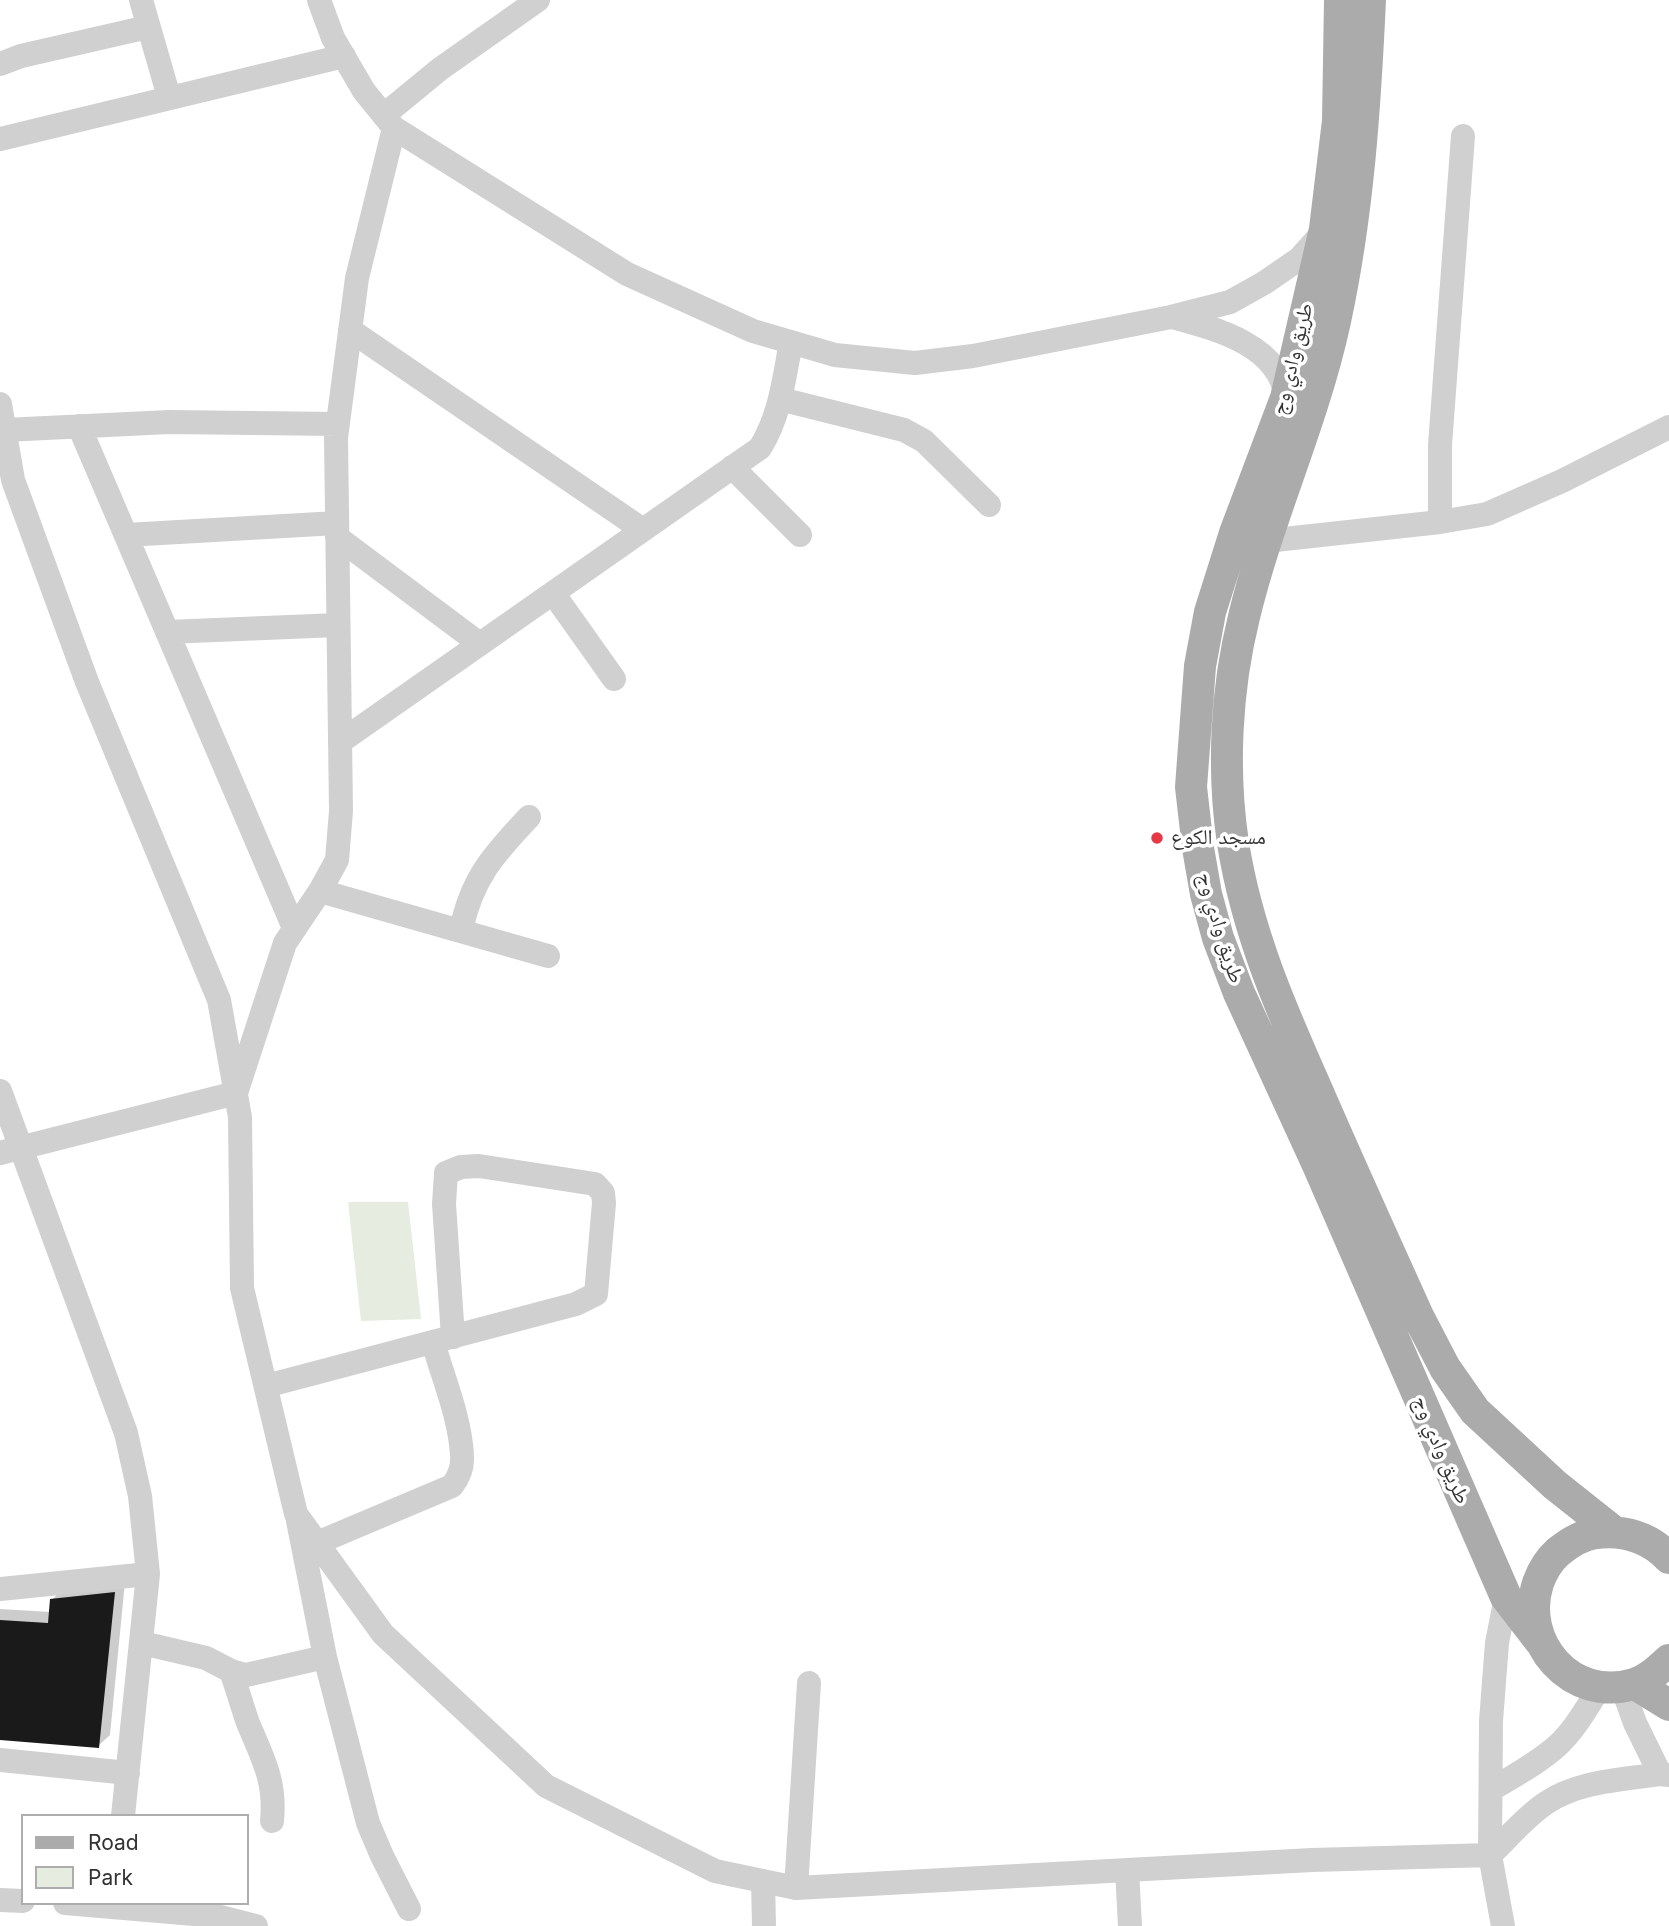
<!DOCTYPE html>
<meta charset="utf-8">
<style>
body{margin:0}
#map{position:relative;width:1669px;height:1926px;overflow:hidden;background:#fff;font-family:Inter,sans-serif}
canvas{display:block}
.legend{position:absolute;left:21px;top:1814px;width:228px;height:91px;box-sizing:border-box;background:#fff;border:2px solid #adadad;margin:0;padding:9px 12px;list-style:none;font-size:21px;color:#333}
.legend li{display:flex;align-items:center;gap:14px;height:35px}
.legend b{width:35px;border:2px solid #adadad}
</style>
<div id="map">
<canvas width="1669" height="1926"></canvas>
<ul class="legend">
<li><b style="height:9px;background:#ababab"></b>Road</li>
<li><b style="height:19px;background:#e6ecdf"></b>Park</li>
</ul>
</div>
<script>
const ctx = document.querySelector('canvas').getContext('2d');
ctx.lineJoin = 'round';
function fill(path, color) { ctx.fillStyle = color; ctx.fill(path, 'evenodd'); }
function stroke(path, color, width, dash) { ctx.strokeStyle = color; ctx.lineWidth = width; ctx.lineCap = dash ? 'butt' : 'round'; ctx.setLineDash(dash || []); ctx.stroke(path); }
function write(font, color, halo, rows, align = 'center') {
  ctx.font = font + ' Inter,"Noto Naskh Arabic",sans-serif'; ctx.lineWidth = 7; ctx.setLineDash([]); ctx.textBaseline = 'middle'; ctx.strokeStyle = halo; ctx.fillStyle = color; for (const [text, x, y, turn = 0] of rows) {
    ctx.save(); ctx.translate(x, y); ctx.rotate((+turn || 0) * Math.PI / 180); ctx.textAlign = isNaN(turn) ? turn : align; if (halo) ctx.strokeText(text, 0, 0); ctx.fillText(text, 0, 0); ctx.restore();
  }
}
const green = new Path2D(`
 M348,1202H408L421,1319L361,1321Z`);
const shadow = new Path2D(`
 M125,1582L110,1735L98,1746L0,1738V1609L51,1612L52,1600L63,1588Z`);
const building = new Path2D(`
 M115,1592L99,1748L0,1740V1620L48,1623L50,1599Z`);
const minor = new Path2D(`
 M141,0L169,97
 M319,0L333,38L364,91L394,128L627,274L753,331L835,355L915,363L973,356L1171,317L1230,302L1264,283L1299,259L1324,231
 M0,64L21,56L148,27
 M384,115L440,69L538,0
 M0,139L344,56
 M1172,317C1216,329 1280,345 1286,398
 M350,330L643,530
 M780,399L904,430L924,441L989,505
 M0,404L13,480L87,682L219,1000L240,1117L242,1288L296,1514L383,1634L546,1786L715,1871L796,1888L1312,1860L1490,1855C1508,1838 1525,1817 1546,1803C1579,1781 1621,1780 1660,1774
 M79,426L294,928
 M5,430L169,422L338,424
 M732,467L800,535
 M1440,522V445L1463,136
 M126,535L337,523
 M337,537L480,644
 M1266,541L1440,522L1487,514L1562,481L1669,427
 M553,593L614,679
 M167,632L338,625
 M340,742L760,448C780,416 784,379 791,342
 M320,891L548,956
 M461,931C471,879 494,854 529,817
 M0,1091L126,1433L140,1496L148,1574L123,1816
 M0,1153L236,1093L285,943L320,891L337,860L341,811L336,438L357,278L394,128
 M266,1386L576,1304L596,1294L604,1203L603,1193L595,1184L479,1166L461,1167L446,1173L444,1204L453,1337
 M298,1521L325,1657L368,1823L382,1856L409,1909
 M317,1543L452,1486C459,1477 463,1467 462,1455C460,1417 443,1378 433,1342
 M0,1589L148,1574
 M142,1643L206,1658L231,1671L246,1675L325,1657
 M231,1671C237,1688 242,1706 248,1723C263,1759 276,1781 272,1821
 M1622,1687L1635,1723L1660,1774L1669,1775
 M0,1760L128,1773
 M1492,1789C1514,1776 1538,1763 1557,1746C1575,1730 1587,1707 1600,1687
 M1127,1870L1130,1926
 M763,1881L764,1926
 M796,1888L809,1683
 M0,1900L23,1901
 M65,1903L217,1916L256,1926
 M1503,1926L1490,1855L1491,1721L1497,1643L1506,1597`);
const major = new Path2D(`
 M1340,0L1338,121L1325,229L1286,398L1235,533L1210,612L1200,666L1191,787L1198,848L1206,894L1218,938L1239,993L1318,1165L1506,1597L1540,1641
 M1370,0C1365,108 1358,215 1335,321C1313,423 1268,517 1244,617C1226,689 1222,770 1233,843C1247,932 1281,1009 1317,1090C1350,1166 1384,1241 1418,1316L1445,1368L1475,1411L1555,1485L1613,1531
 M1669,1558C1649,1537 1624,1530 1596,1533C1582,1535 1569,1543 1558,1552C1549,1560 1542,1572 1538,1583C1519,1642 1571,1703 1634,1684C1648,1680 1658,1670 1669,1660
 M1635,1684L1669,1705`);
const markers = [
 [1157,838,7,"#e63946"]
];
const streetNames = [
 ["طريق وادي وج",1293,359,-76],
 ["طريق وادي وج",1220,928,73],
 ["طريق وادي وج",1441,1450,67]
];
const poiNames = [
 ["مسجد الكوع",1171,838]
];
fill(green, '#e6ecdf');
fill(shadow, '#0003');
fill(building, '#1a1a1a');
stroke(minor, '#d0d0d0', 24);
stroke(major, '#ababab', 32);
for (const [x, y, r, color] of markers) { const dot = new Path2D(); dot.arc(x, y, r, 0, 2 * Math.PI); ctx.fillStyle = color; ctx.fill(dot); stroke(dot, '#fff', 2.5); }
write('21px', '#333', '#fff', streetNames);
write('21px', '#333', '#fff', poiNames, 'left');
</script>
